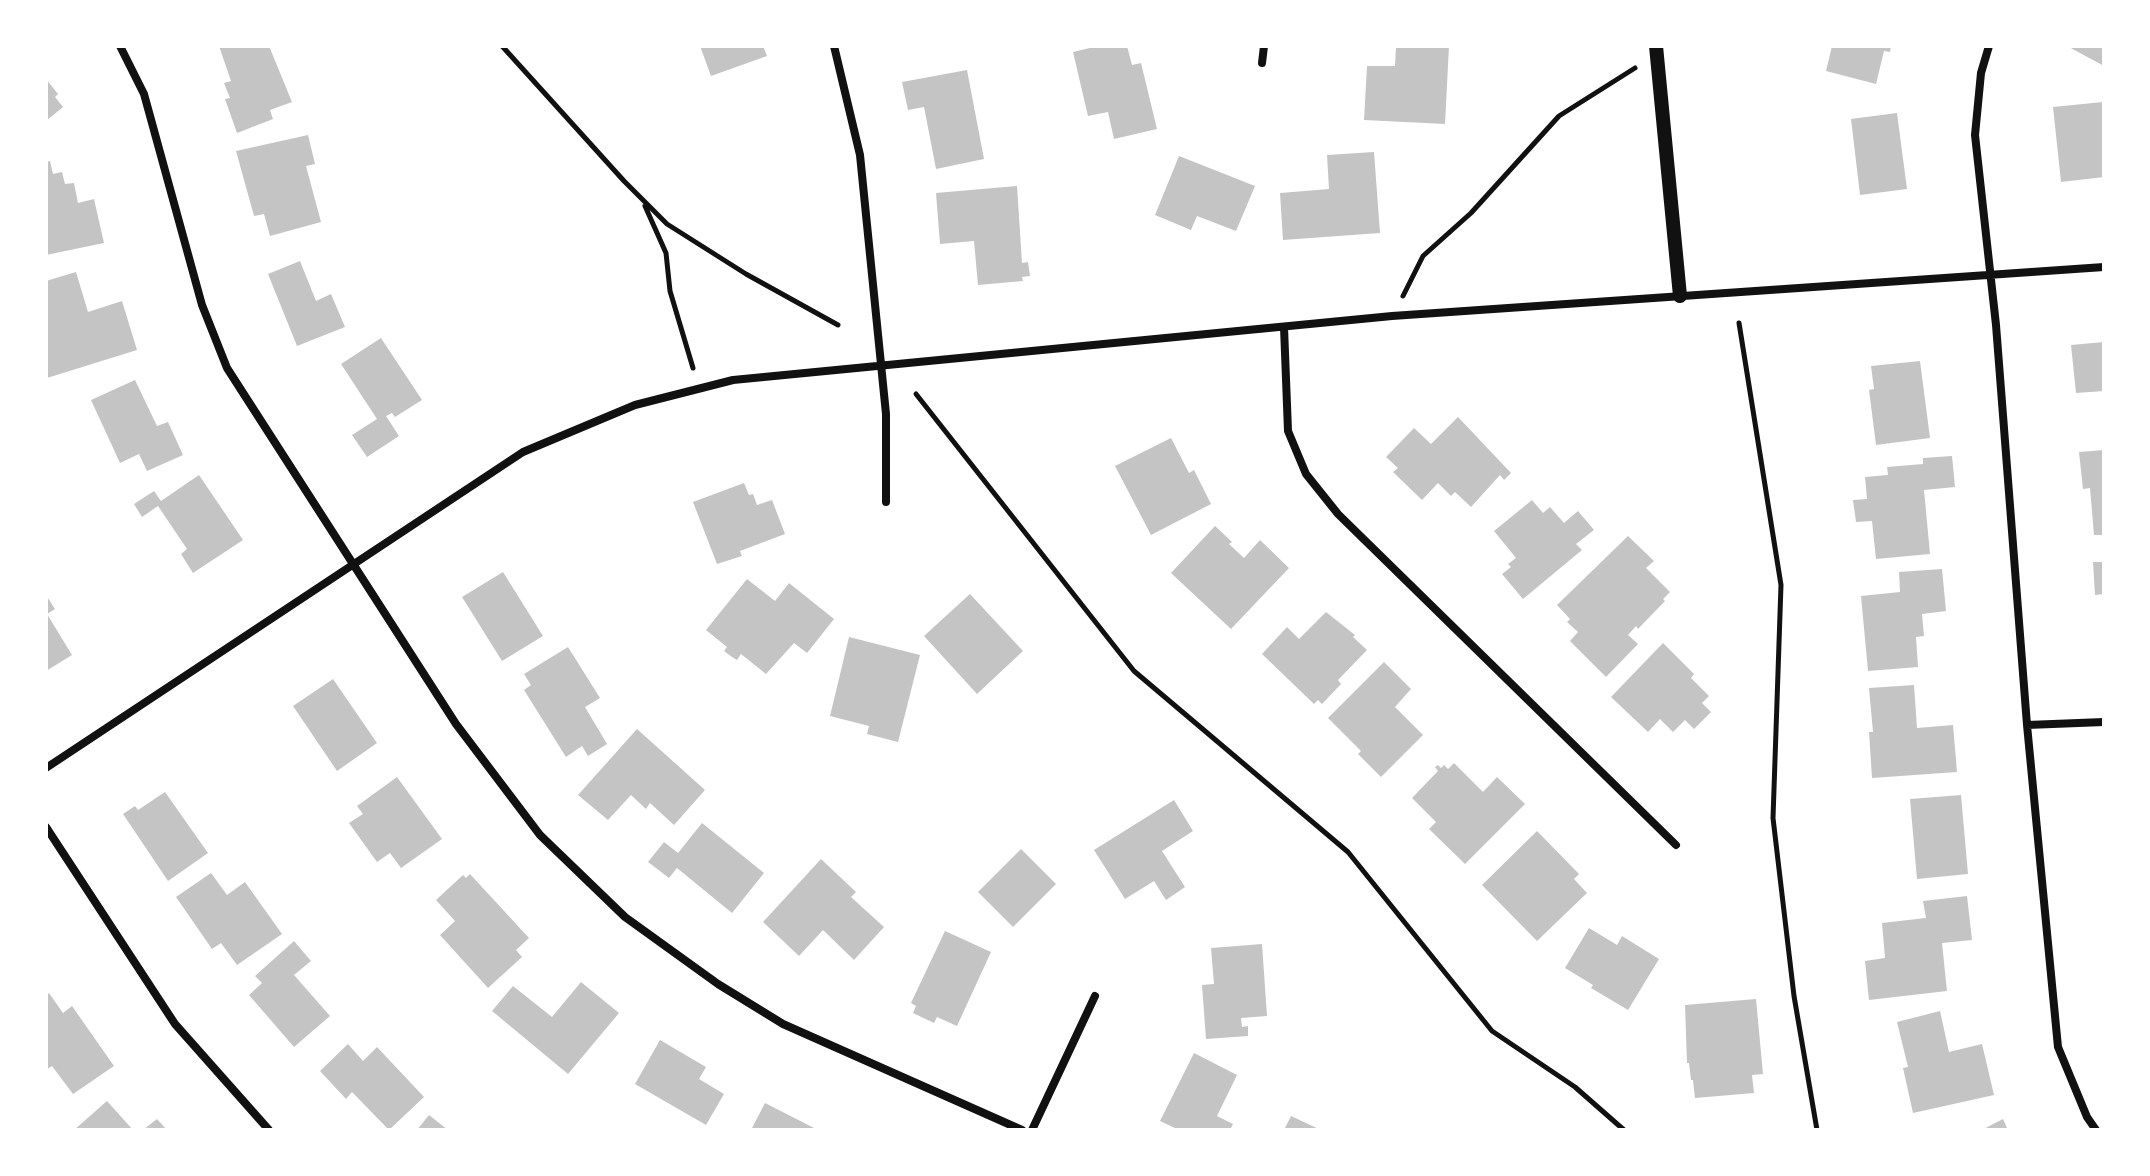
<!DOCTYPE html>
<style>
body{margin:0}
#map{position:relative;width:2150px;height:1176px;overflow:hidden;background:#fff;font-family:Lato,sans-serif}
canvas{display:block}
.frame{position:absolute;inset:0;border:48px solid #fff;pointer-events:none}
</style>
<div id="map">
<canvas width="2150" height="1176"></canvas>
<div class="frame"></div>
</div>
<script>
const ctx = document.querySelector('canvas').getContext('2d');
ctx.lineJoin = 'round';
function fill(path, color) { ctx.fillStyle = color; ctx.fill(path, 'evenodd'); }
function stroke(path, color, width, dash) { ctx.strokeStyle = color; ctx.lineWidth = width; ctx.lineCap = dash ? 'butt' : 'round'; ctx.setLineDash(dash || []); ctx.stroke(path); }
const building = new Path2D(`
 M219,46H269L292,102L270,110L273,119L237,133L225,99L230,98L224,83L231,81Z
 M700,46H763L767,56L711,76Z
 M1098,46H1127L1132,65L1141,63L1157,129L1114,139L1108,112L1088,116L1073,52Z
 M1396,46H1449L1445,124L1364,120L1367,66H1395Z
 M1832,46H1891L1890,52L1884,51L1876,84L1826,71Z
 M2067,46H2104V66Z
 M967,70L984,159L936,169L924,107L908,110L902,82Z
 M46,79L58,94L55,97L63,107L46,121Z
 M2103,102L2104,177L2061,182L2053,107Z
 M1897,113L1907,189L1860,195L1851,119Z
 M308,135L315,164L306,166L321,222L270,236L264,214L254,216L236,151Z
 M1374,152L1380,233L1283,240L1280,193L1329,189L1327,155Z
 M1179,156L1255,186L1236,231L1197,216L1191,230L1155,215Z
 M50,161L53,174L62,172L65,184L74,183L78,203L94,199L104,243L46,255V162Z
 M1017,186L1022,263L1028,262L1030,276L1022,277L1023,281L978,285L974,241L940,244L936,193Z
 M300,261L316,301L331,294L345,327L297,346L268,274Z
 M76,272L88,312L122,301L137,350L47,378L46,281Z
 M381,338L422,400L395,417L392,413L386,416L399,436L367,457L352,435L377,419L341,364Z
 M2104,342V391L2076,393L2071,345Z
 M1920,361L1930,438L1876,445L1869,390L1874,389L1871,366Z
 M135,380L157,426L168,422L183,455L147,471L139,454L120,463L91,400Z
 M1458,417L1511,473L1504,480L1500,475L1471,507L1455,492L1451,496L1438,483L1422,500L1393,472L1398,468L1386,457L1414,428L1431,444Z
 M1171,438L1189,473L1194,470L1211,504L1151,535L1115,466Z
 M2104,450V535H2094L2090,488L2083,489L2079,452Z
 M1952,456L1955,487L1924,490L1930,554L1876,559L1872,521L1856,522L1853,500L1867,499L1865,477L1888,475L1887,467L1923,464V458Z
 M199,475L243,540L193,573L181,554L187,549L158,506L142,517L134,504L154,491L161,501Z
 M744,483L749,495L753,494L757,505L772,500L785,534L740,551L742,556L717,564L693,502Z
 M1532,500L1543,513L1550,507L1564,523L1578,511L1594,530L1576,544L1582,550L1523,599L1502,574L1511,567L1508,564L1516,558L1494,531Z
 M1215,526L1232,542L1229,544L1244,558L1260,540L1289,568L1231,629L1171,573Z
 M1628,536L1654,561L1646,568L1670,592L1663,599L1665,601L1638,629L1636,626L1628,635L1638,644L1606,677L1570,641L1578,632L1567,622L1570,619L1557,605Z
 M2093,562H2104V594L2095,595Z
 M1942,569L1946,611L1922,614L1924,636L1916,637L1918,667L1868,671L1861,596L1900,592L1899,572Z
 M503,572L543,636L502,661L462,597Z
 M747,579L775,601L789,583L834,619L807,653L794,643L766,674L741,654L737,660L732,657L724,651L727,647L706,630Z
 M970,594L1023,651L977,694L924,636Z
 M46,595L55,609L47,614L72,655L46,671Z
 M1326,612L1355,635L1353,637L1367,650L1338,680L1341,684L1322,704L1318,700L1314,704L1262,654L1287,627L1299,639Z
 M849,637L920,655L898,742L867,734L869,726L830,716Z
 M1663,643L1694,674L1691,678L1709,696L1702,703L1711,712L1694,729L1685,720L1673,732L1660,719L1648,732L1611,697Z
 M568,647L600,698L585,707L607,744L588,756L582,746L566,757L524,690L531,685L524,674Z
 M1384,662L1411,689L1395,707L1423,735L1381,777L1358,754L1361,751L1328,718Z
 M333,679L377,743L337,771L293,706Z
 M1914,685L1917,728L1953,725L1957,772L1872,778L1869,732H1873L1869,688Z
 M637,729L705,790L674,825L650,803L646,809L631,795L608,820L578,795Z
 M1454,763L1483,792L1497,777L1525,804L1465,864L1429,829L1436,822L1412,798L1438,771L1435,767L1438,765L1441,768L1444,765L1448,769Z
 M397,777L442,839L401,868L390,853L377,862L349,823L363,814L357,806Z
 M165,792L208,853L168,881L123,814L135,806L138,810Z
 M1961,795L1968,874L1917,879L1910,799Z
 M1174,800L1193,831L1162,851L1185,887L1166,900L1154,881L1125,899L1094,850Z
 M702,823L764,873L732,913L677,868L669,878L648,862L664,842L678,853Z
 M1537,831L1579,874L1574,879L1587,893L1537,941L1482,885Z
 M1021,849L1056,884L1013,927L978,892Z
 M821,859L856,892L851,897L884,927L854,960L823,930L799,956L763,922Z
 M211,873L227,895L245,882L282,934L237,965L221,943L212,949L176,897Z
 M470,874L529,938L516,950L522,957L488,988L440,935L455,921L436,900L463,875L466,878Z
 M1967,896L1972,940L1942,943L1947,991L1869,1000L1865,961L1885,958L1882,923L1926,918L1923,901Z
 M1589,928L1617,945L1622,936L1659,959L1628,1010L1591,988L1593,985L1565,968Z
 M945,931L991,952L957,1026L937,1017L934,1023L913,1013L916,1006L911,1003Z
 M294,941L311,961L294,975L330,1016L294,1047L249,995L262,983L255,976Z
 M1262,944L1267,1016L1241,1018L1242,1027L1248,1026V1036L1206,1039L1202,985L1214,984L1211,948Z
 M581,982L619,1013L568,1074L492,1011L513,986L552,1017Z
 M49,993L63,1013L72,1006L114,1066L73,1094L52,1066L46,1070V996Z
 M1756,999L1763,1074L1752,1075L1754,1093L1695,1098L1693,1080H1691L1689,1063H1687L1685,1005Z
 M1940,1011L1949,1052L1982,1044L1994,1095L1913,1113L1903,1068L1908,1067L1897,1022Z
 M660,1040L706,1067L699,1079L724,1094L706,1125L635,1084Z
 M348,1044L363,1061L377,1047L424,1097L389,1130L352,1092L346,1099L320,1071Z
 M1194,1053L1237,1075L1217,1116L1233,1124L1230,1130H1179L1160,1121Z
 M107,1101L133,1130H74Z
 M765,1103L818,1130H751Z
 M429,1115L448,1130H417Z
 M1291,1116L1321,1130H1284Z
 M157,1119L167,1130H143Z
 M2003,1119L2008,1130H1982L1997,1122Z`);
const path = new Path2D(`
 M502,46L624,181L667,224L746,274L838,325
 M645,206L666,253L670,291L693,368
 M1403,296L1423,256L1471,213L1559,116L1635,68
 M1739,323L1781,585L1773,818L1794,996L1817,1130
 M916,394L1134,671L1348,852L1492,1031L1575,1087L1624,1130`);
const minor = new Path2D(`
 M120,46L144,94L202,305L227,368L456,724L540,835L625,917L718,984L783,1024L1022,1130
 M834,46L860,155L886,414V502
 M1989,46L1981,73L1975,135L1996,325L2027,725L2058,1047L2087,1117L2096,1130
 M1262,63L1264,46
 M1284,327L1288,431L1306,474L1338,514L1676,845
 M2027,725L2104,722
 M46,768L523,452L635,405L733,380L1392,316L2104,267
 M46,827L175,1024L269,1130
 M1032,1130L1095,996`);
const tertiary = new Path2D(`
 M1656,46L1680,296`);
fill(building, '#c4c4c4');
stroke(path, '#111', 5);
stroke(minor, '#111', 8);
stroke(tertiary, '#111', 14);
</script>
